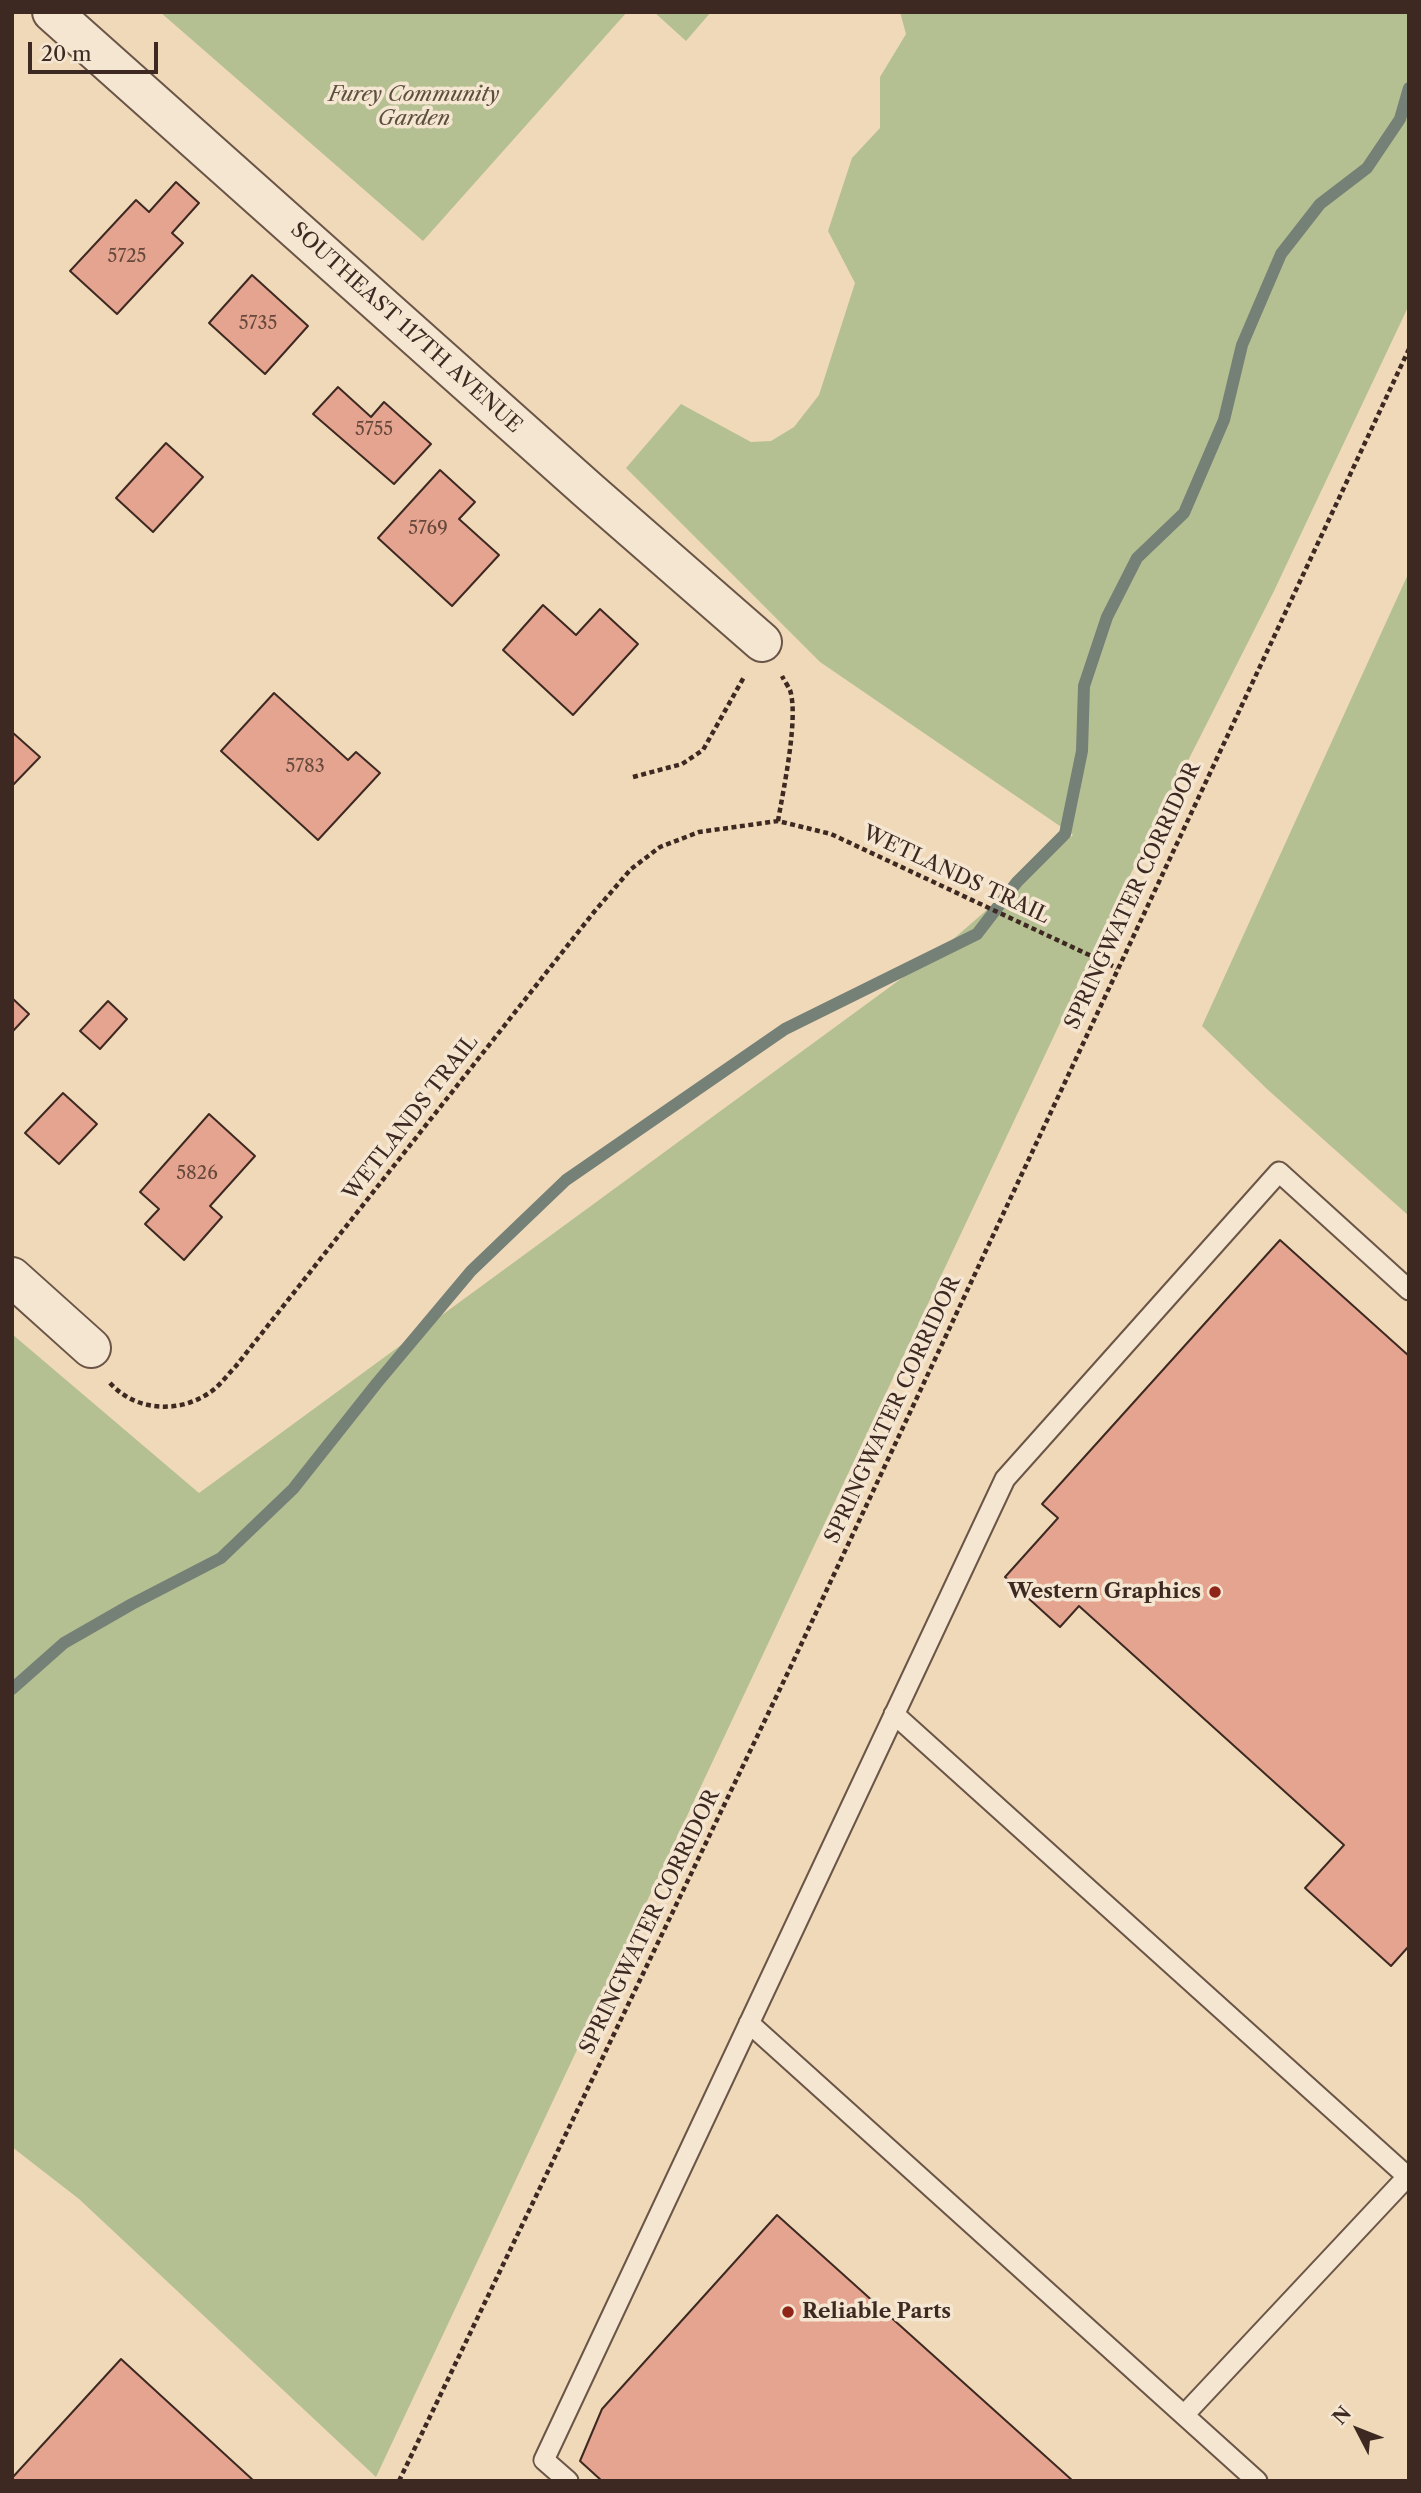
<!DOCTYPE html>
<style>
body{margin:0}
#map{position:relative;width:1421px;height:2493px;overflow:hidden;background:#f0d9b9;font-family:"Libre Caslon Text",serif}
canvas{display:block}
.frame{position:absolute;inset:0;border:14px solid #3d2921;pointer-events:none}
.north{position:absolute;left:1323px;top:2395px;width:70px;height:70px;-webkit-text-stroke:5px #f5e6d2;paint-order:stroke;rotate:312deg;font-size:19px;font-weight:700;line-height:28px;text-align:center;color:#3d2921}
.north::after{content:'';display:block;margin:auto;width:24px;height:32px;background:#3d2921;clip-path:polygon(50% 0,100% 100%,50% 72%,0 100%)}
.scale{position:absolute;left:28px;top:42px;width:130px;height:32px;box-sizing:border-box;border:4px solid #3d2921;border-top:0;padding-left:9px;font-size:21px;line-height:24px;white-space:nowrap;color:#3d2921;-webkit-text-stroke:5px #f5e6d2;paint-order:stroke}
</style>
<div id="map">
<canvas width="1421" height="2493"></canvas>
<div class="frame"></div>
<div class="north">N</div>
<div class="scale">20 m</div>
</div>
<script>
const ctx = document.querySelector('canvas').getContext('2d');
ctx.lineJoin = 'round';
function fill(path, color) { ctx.fillStyle = color; ctx.fill(path, 'evenodd'); }
function stroke(path, color, width, dash) { ctx.strokeStyle = color; ctx.lineWidth = width; ctx.lineCap = dash ? 'butt' : 'round'; ctx.setLineDash(dash || []); ctx.stroke(path); }
function write(font, color, halo, rows, align = 'center') {
  ctx.font = font + ' "Libre Caslon Text",serif'; ctx.lineWidth = 7; ctx.setLineDash([]); ctx.textBaseline = 'middle'; ctx.strokeStyle = halo; ctx.fillStyle = color; for (const [text, x, y, turn = 0] of rows) {
    ctx.save(); ctx.translate(x, y); ctx.rotate((+turn || 0) * Math.PI / 180); ctx.textAlign = isNaN(turn) ? turn : align; if (halo) ctx.strokeText(text, 0, 0); ctx.fillText(text, 0, 0); ctx.restore();
  }
}
const green = new Path2D(`
 M160,12H627L423,241Z
 M654,12H711L686,41Z
 M900,12H1409V305L1274,591L1125,885L376,2477L79,2199L12,2147V1334L199,1493L943,948L1073,835L820,662L626,468L681,404L751,442L771,441L794,427L819,395L855,283L828,231L852,158L880,128V77L906,34Z
 M1409,572V1216L1267,1089L1202,1026Z`);
const stream = new Path2D(`
 M12,1689L64,1643L132,1604L221,1558L293,1489L377,1383L471,1271L566,1180L785,1029L977,934L1017,882L1065,834L1082,751L1084,686L1107,617L1137,558L1184,513L1224,420L1242,345L1281,254L1320,204L1367,168L1400,119L1409,88`);
const building = new Path2D(`
 M176,182L199,203L172,233L183,243L117,314L70,271L136,200L149,212Z
 M252,275L308,326L265,374L209,323Z
 M338,387L371,417L384,402L431,444L394,484L313,414Z
 M166,443L203,477L153,532L116,498Z
 M440,470L475,502L459,519L499,555L452,606L378,538Z
 M543,605L576,635L600,609L638,644L573,715L503,650Z
 M274,693L348,760L356,752L380,773L318,840L221,751Z
 M12,732L40,757L12,786Z
 M12,998L29,1014L12,1032Z
 M108,1001L127,1019L100,1049L80,1031Z
 M63,1093L97,1124L59,1164L25,1133Z
 M209,1114L255,1156L210,1206L222,1217L184,1260L145,1224L159,1209L140,1192Z
 M1280,1240L1409,1356V1946L1391,1966L1305,1888L1344,1845L1079,1606L1060,1627L1005,1577L1058,1518L1042,1504Z
 M777,2215L1073,2481H602L580,2461L602,2409Z
 M121,2359L254,2481H12V2478Z`);
const path = new Path2D(`
 M633,777L682,764L703,750L744,677
 M778,821C783,791 799,718 790,690C788,686 784,680 782,676
 M110,1383C135,1411 178,1414 209,1393C219,1387 228,1374 236,1366L594,912L631,869L660,847L699,832L778,821L831,834L1117,968
 M399,2481L791,1666L1409,349`);
const service = new Path2D(`
 M894,1714L1409,2178
 M749,2023L1257,2481
 M1184,2415L1407,2177
 M568,2481L544,2460L1005,1479L1279,1172L1409,1290`);
const minor = new Path2D(`
 M52,12L589,491L762,642
 M12,1277L91,1348`);
const markers = [
 [1215,1592,7,"#8f2418"],
 [788,2312,7,"#8f2418"]
];
const numberNames = [
 ["5725",127,257],
 ["5735",258,324],
 ["5755",374,430],
 ["5769",428,529],
 ["5783",305,767],
 ["5826",197,1174]
];
const parkNames = [
 ["Furey Community",414,95],
 ["Garden",414,119]
];
const streetNames = [
 ["SOUTHEAST 117TH AVENUE",406,328,42],
 ["WETLANDS TRAIL",956,875,25],
 ["SPRINGWATER CORRIDOR",1133,896,-65],
 ["WETLANDS TRAIL",411,1118,-52],
 ["SPRINGWATER CORRIDOR",893,1410,-65],
 ["SPRINGWATER CORRIDOR",650,1922,-64]
];
const poiNames = [
 ["Western Graphics",1201,1592],
 ["Reliable Parts",802,2312,"left"]
];
fill(green, '#b5c092');
stroke(stream, '#758077', 12);
fill(building, '#e4a48f');
stroke(building, '#3d2921', 2);
stroke(service, '#6a5547', 23);
stroke(minor, '#6a5547', 42);
stroke(path, '#3d2921', 4.5, [5, 3.5]);
stroke(service, '#f5e6d2', 19);
stroke(minor, '#f5e6d2', 38);
for (const [x, y, r, color] of markers) { const dot = new Path2D(); dot.arc(x, y, r, 0, 2 * Math.PI); ctx.fillStyle = color; ctx.fill(dot); stroke(dot, '#f5e6d2', 2.5); }
write('18px', '#67483c', null, numberNames);
write('italic 21px', '#5b4f3d', '#f5e6d2', parkNames);
write('21px', '#3d2921', '#f5e6d2', streetNames);
write('bold 21px', '#3d2921', '#f5e6d2', poiNames, 'right');
</script>
